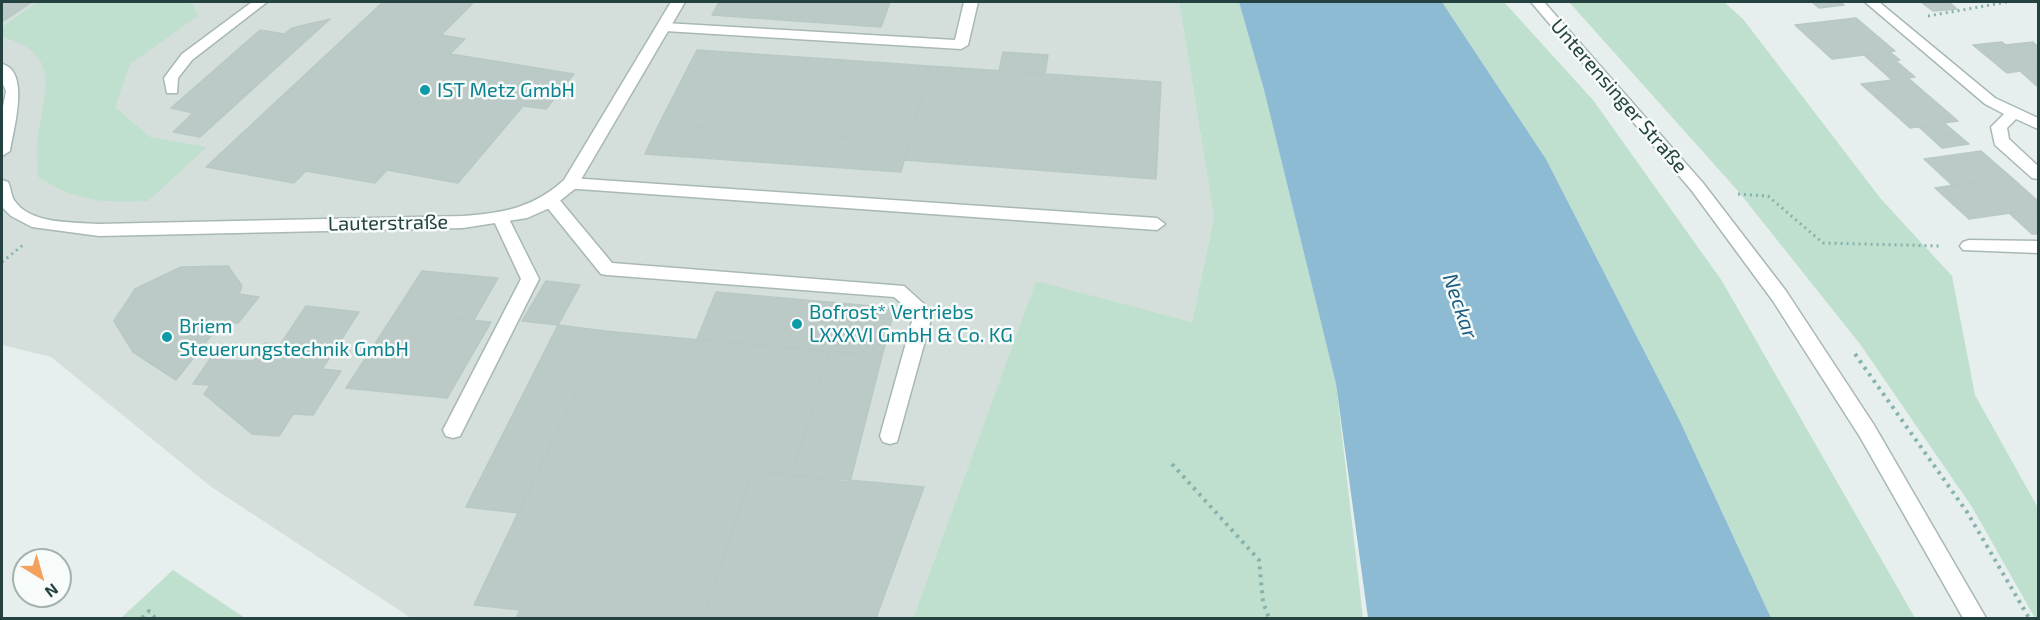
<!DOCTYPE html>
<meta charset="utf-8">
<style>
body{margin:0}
#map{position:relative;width:2040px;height:620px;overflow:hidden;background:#e6efed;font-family:"Exo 2",sans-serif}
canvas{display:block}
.frame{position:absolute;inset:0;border:3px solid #244240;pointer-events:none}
.north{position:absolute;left:12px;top:548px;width:60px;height:60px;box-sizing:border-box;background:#f7fbfa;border:2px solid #a3b1b0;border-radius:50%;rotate:143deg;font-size:16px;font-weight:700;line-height:24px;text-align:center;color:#244240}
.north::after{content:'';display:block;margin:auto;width:21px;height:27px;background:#f5a15e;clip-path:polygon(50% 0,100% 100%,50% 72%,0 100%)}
</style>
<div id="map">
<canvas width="2040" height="620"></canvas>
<div class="frame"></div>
<div class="north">N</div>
</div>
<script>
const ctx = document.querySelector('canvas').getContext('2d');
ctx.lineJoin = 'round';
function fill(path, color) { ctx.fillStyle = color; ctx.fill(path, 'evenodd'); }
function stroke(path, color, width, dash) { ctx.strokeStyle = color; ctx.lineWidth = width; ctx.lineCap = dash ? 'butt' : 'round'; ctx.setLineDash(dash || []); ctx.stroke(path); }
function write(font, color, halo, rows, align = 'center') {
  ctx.font = font + ' "Exo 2",sans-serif'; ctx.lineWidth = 5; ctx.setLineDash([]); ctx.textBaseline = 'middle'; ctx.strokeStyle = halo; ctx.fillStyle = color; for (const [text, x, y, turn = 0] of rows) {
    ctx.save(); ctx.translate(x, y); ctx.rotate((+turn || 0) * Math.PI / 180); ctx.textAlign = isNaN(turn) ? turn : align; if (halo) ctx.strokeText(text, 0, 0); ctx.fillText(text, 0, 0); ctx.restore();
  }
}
const built = new Path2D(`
 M2,2H1179L1214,217L1192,322L1036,282L913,618H411L210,486L51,357L2,345Z`);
const green = new Path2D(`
 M38,2H174L193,4L198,16L130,64L115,107L150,137L207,147L148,201C103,203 77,202 38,177C38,166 36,155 37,144C42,97 66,54 2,37V27Z
 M1179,2H1239L1264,90L1336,384L1363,618H913L1036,281L1192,322L1214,217Z
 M1442,2H1504L1593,100L1722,281L1915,618H1771L1679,419L1546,159Z
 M1569,2H1724L1743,19L1881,199L1952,276L1975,395L2038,508V618H2035L1972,507L1860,344L1738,191Z
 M173,570L245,618H121Z`);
const water = new Path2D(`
 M1239,2H1442L1546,159L1679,419L1771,618H1368L1336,384L1264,90Z`);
const building = new Path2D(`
 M2,2H32L2,22Z
 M383,2H474L426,50L574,74L546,109L523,106L458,183L387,170L375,183L306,171L294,183L206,167Z
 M719,2H890L881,27L712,15Z
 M1812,2H1839L1844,5L1819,8Z
 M1921,2H1949L1957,9L1933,11Z
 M1856,18L1895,51L1832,59L1795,25Z
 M330,19L200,137L173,132L193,113L171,108L260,30L284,34L292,28Z
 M441,35L465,39L450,54L426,50Z
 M2002,42L2038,72V87L2020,71L2007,73L1973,45Z
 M2033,42L2038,47V72L2005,45Z
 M697,50L930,66L909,142L659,124Z
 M1003,52L1048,55L1045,74L999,71Z
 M1890,52L1900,60L1873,63L1864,55Z
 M1896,61L1915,77L1892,80L1873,63Z
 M930,66L1161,82L1156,179L904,160Z
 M1908,78L1958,121L1910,128L1861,84Z
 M1944,123L1956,133L1930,137L1918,126Z
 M659,124L909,142L901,172L645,154Z
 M1956,133L1969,144L1942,148L1930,137Z
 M1981,151L2011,177L1952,185L1924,159Z
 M2011,177L2038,201V209L1969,219L1935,188Z
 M2038,209V234H2032L2009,213Z
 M228,266L242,286L239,294L222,322L176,380L133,352L114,321L135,289L181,267Z
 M422,271L498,278L474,320L395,313Z
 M546,281L580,285L558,325L522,321Z
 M716,292L895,308L882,356L697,339Z
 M239,294L259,297L238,323L222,322Z
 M306,306L359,312L279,436L252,434L204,394L228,360L253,361L265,343L280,345Z
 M395,313L491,322L447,398L346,388Z
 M558,325L605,331L519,513L466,507Z
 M605,331L829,352L792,476L752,471L704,618H516L520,610L474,605Z
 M829,352L882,356L850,482L792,476Z
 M210,359L228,360L211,385L193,384Z
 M322,369L341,371L313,415L293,414Z
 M752,471L924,487L876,618H704Z`);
const pathFar1 = new Path2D(`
 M1928,16L2007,2
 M1738,194L1768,196L1823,243L1941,246
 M2,262L23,245`);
const path = new Path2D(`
 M1855,354L1967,512L2029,618
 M1172,464L1259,560L1263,602L1269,618
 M142,618L149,611L155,618`);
const service = new Path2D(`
 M252,2H267L192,60L178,78L177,93H167L164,78L182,54Z
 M964,2H978L968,45L961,49L665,31L658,27L665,23L955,40Z
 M570,178L1157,218L1165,224L1157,230L564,188L562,184Z
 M552,196L558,198L612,263L904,286L933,312L897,442L890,444L883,442L880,436L914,314L894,297L607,275L601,274L546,206L544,202L546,198Z
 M501,213L509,219L539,279L460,436L453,438L446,436L443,430L521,279L493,219Z`);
const minor = new Path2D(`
 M671,2H685L576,188L552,207L527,218L463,228L99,236L32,227L11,216L2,207V180L8,182C11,188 11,195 14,200C30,225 74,222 99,224L463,216C503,213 533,208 564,180Z
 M1865,2H1879L1995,98L2038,118V129L2016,119L2007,128L2009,139L2038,166V179L2032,178L1995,145L1991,127L2004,114L1985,104Z
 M2,64C31,71 13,131 10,151L2,156V112L6,91L2,82Z
 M1969,240L2038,241V253L1963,250L1960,246L1963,242Z`);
const tertiary = new Path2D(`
 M1531,2H1544L1703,183L1786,291L1874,425L1986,618H1963L1860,437L1773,301L1692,191Z`);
const markers = [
 [425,90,6,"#0f9aa8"],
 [797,324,6,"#0f9aa8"],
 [167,337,6,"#0f9aa8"]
];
const cultureNames = [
 ["IST Metz GmbH",437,90],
 ["Bofrost* Vertriebs",809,312],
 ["LXXXVI GmbH & Co. KG",809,335],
 ["Briem",179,326],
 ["Steuerungstechnik GmbH",179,349]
];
const streetNames = [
 ["Unterensinger Straße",1619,96,49],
 ["Lauterstraße",388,223,-1]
];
const waterNames = [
 ["Neckar",1460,306,71]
];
fill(built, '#d4dfdc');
fill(green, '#bfe0ce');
fill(water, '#8dbbd4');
fill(building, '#bbcac6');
stroke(building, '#b8c9c5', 1.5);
stroke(service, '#a8b8b6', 3);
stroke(minor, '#a8b8b6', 3);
stroke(tertiary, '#a8b8b6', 3);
stroke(pathFar1, '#86b3ae', 3, [2, 4]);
stroke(path, '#86b3ae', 4, [3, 5]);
fill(service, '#fff');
fill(minor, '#fff');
fill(tertiary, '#fff');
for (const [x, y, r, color] of markers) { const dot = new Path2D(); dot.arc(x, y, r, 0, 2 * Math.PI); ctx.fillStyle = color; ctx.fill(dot); stroke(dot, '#f7fbfa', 2); }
write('20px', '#0d838f', '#f7fbfa', cultureNames, 'left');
write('20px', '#244240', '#f7fbfa', streetNames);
write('italic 21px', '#1b5c80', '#f7fbfa', waterNames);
</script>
